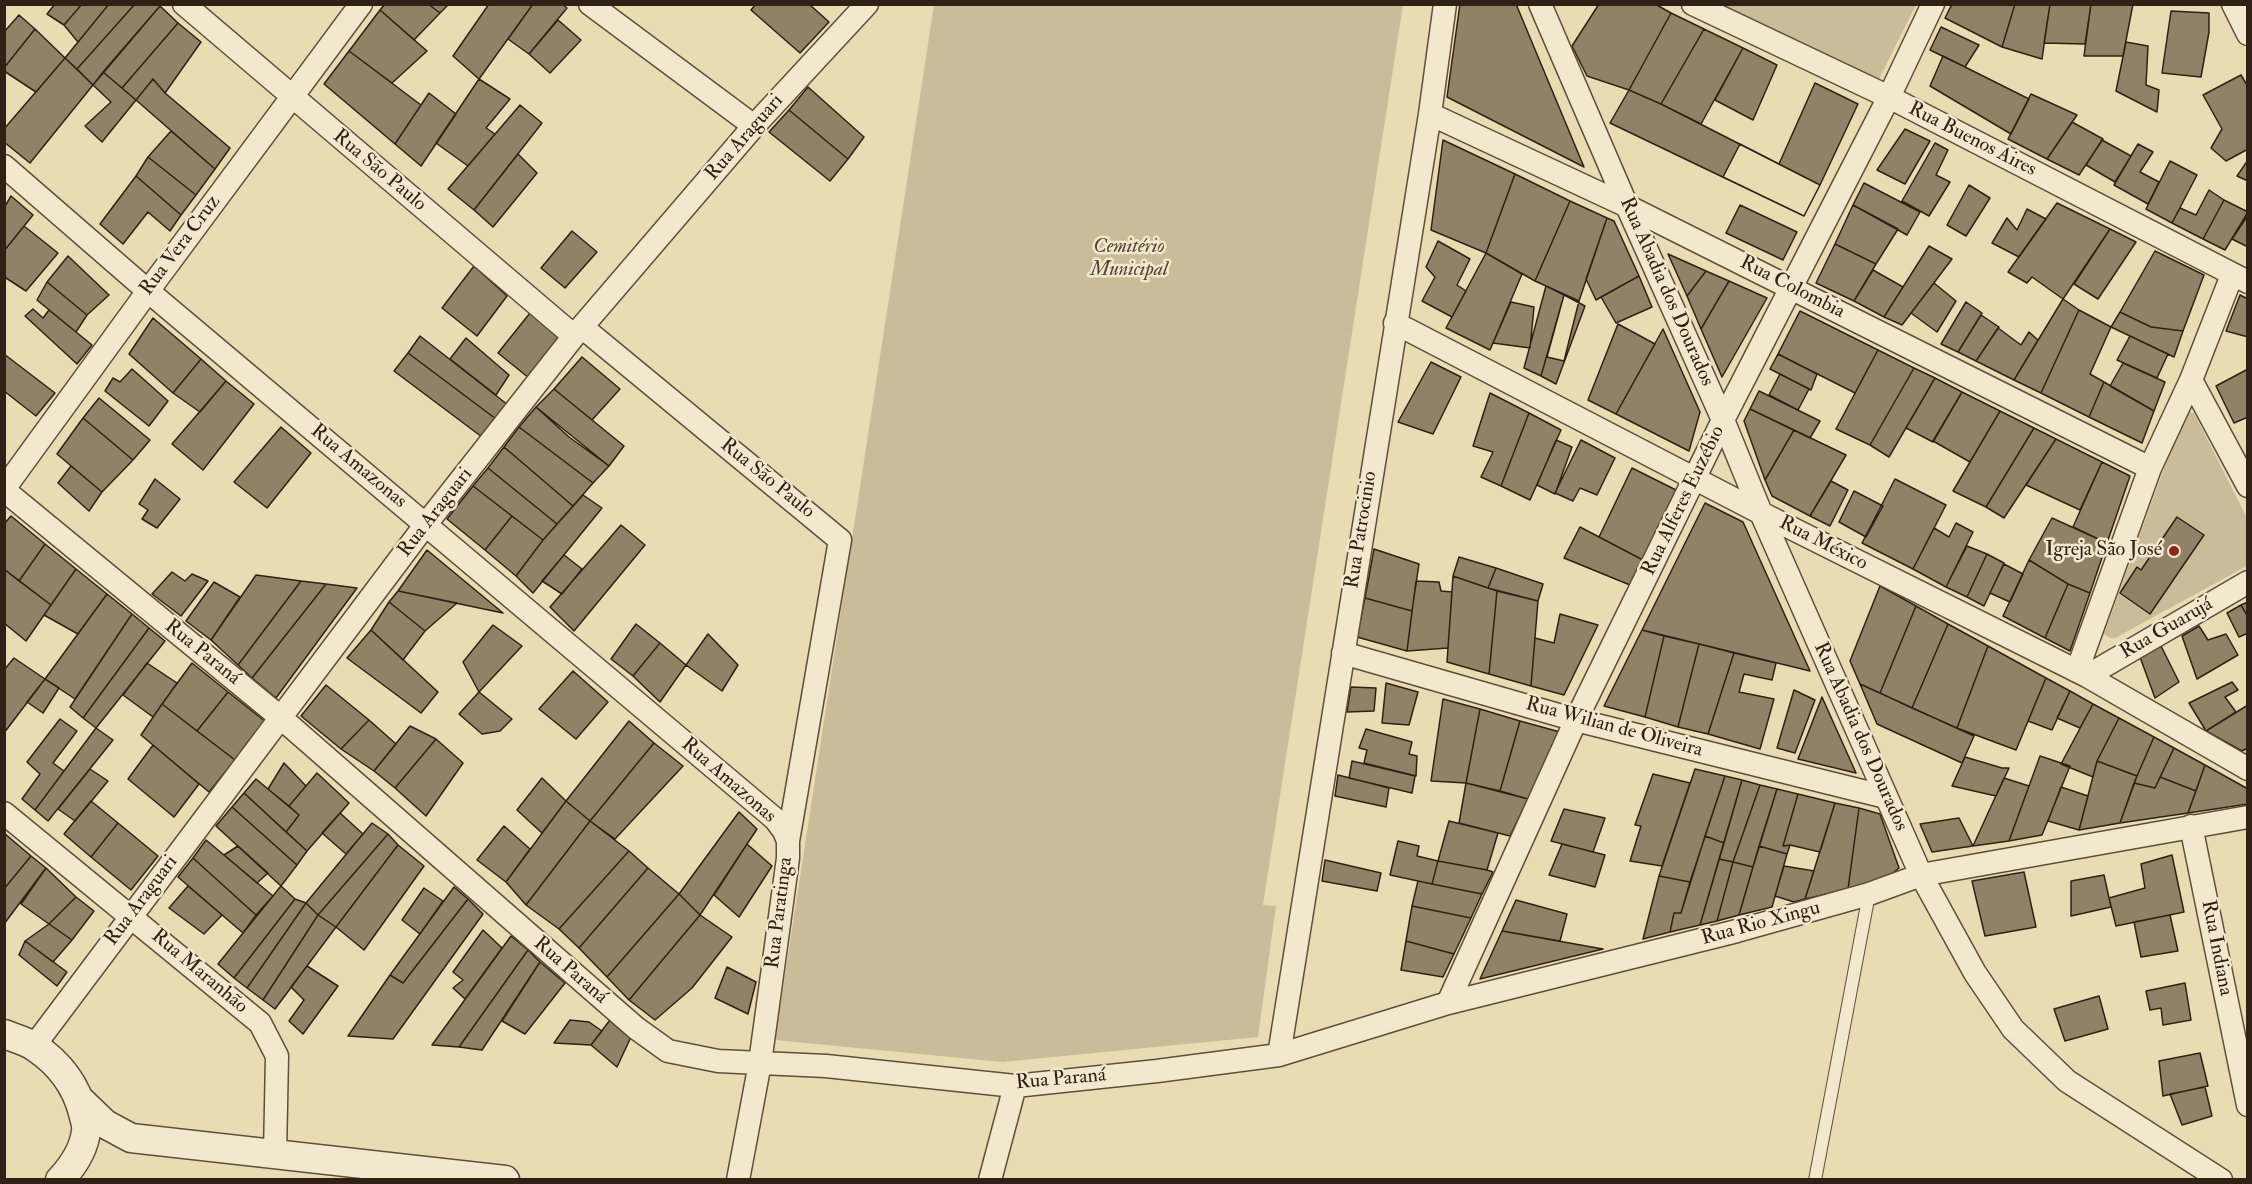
<!DOCTYPE html>
<meta charset="utf-8">
<style>
body{margin:0}
#map{position:relative;width:2252px;height:1184px;overflow:hidden;background:#e9dcb3;font-family:"IM FELL Double Pica",serif}
canvas{display:block}
.frame{position:absolute;inset:0;border:6px solid #302015;pointer-events:none}
</style>
<div id="map">
<canvas width="2252" height="1184"></canvas>
<div class="frame"></div>
</div>
<script>
const ctx = document.querySelector('canvas').getContext('2d');
ctx.lineJoin = 'round';
function fill(path, color) { ctx.fillStyle = color; ctx.fill(path, 'evenodd'); }
function stroke(path, color, width, dash) { ctx.strokeStyle = color; ctx.lineWidth = width; ctx.lineCap = dash ? 'butt' : 'round'; ctx.setLineDash(dash || []); ctx.stroke(path); }
function write(font, color, halo, rows, align = 'center') {
  ctx.font = font + ' "IM FELL Double Pica",serif'; ctx.lineWidth = 5; ctx.setLineDash([]); ctx.textBaseline = 'middle'; ctx.strokeStyle = halo; ctx.fillStyle = color; for (const [text, x, y, turn = 0] of rows) {
    ctx.save(); ctx.translate(x, y); ctx.rotate((+turn || 0) * Math.PI / 180); ctx.textAlign = isNaN(turn) ? turn : align; if (halo) ctx.strokeText(text, 0, 0); ctx.fillText(text, 0, 0); ctx.restore();
  }
}
const green = new Path2D(`
 M934,5H1403L1263,905L1276,906L1258,1037L1002,1062L775,1040Z
 M1718,5H1916L1877,83Z
 M2188,412L2194,413L2247,518V566L2115,638H2110L2104,634L2183,416Z`);
const building = new Path2D(`
 M55,4H82L64,25L47,14Z
 M82,4H109L78,42L64,25Z
 M109,4H135L77,69L65,58Z
 M135,4H157L160,6L93,85L77,69Z
 M385,4H428L440,13L414,40L380,10Z
 M428,4H449L440,13Z
 M489,4H533L479,79L453,56Z
 M533,4H562L567,8L529,54L508,39Z
 M756,4H809L829,22L800,53L751,10Z
 M1460,4H1516L1584,167L1447,97Z
 M1599,4H1655L1671,13L1629,90L1587,76L1572,46Z
 M1952,4H2015L2002,47L1945,18Z
 M2015,4H2050L2042,59L2002,47Z
 M2050,4H2091L2085,44L2044,43Z
 M2091,4H2133L2123,56H2084Z
 M160,6L178,23L122,88L103,72Z
 M380,10L427,51L392,83L349,51Z
 M2171,11L2209,13V32L2201,77L2162,73Z
 M1671,13L1704,29L1661,104L1629,90Z
 M19,15L35,29L4,68V32Z
 M558,20L581,40L550,73L529,54Z
 M178,23L201,42L165,93L153,79L136,100L122,88Z
 M1941,27L1979,45L1965,67L1930,50Z
 M35,29L65,58L36,92L4,71V68Z
 M1704,29L1743,48L1701,124L1661,104Z
 M2126,42L2148,46L2146,85L2159,90L2157,112L2116,91Z
 M1743,48L1777,65L1753,120L1715,100Z
 M349,51L421,105L395,144L324,84Z
 M1943,56L2029,99L2011,134L1930,86Z
 M65,58L93,85L30,163L4,142V129Z
 M103,72L136,100L102,142L85,126L111,102L93,85Z
 M2241,75L2248,87V149L2226,161L2211,148L2222,129L2203,95Z
 M153,79L165,93L230,148L215,169L136,100Z
 M479,79L510,99L486,128L495,134L468,166L436,143Z
 M1815,83L1858,104L1820,185L1779,164Z
 M808,87L864,137L848,159L789,110Z
 M1629,90L1661,104L1820,185L1804,216L1610,123Z
 M429,93L456,114L421,166L395,144Z
 M2031,94L2077,115L2047,159L2008,139Z
 M520,105L542,123L474,210L448,189Z
 M789,110L848,159L830,181L769,132Z
 M2072,122L2103,139L2079,175L2047,159Z
 M1905,129L1930,141L1905,184L1877,170Z
 M171,131L215,169L196,195L148,157Z
 M1443,140L1515,174L1486,253L1431,230Z
 M2102,140L2131,156L2115,182L2086,165Z
 M1935,143L1948,150L1936,175L1950,182L1929,216L1902,201Z
 M1740,144L1820,185L1804,216L1723,177Z
 M2138,144L2153,152L2140,172L2159,182L2148,204L2114,185Z
 M518,154L537,173L493,227L474,210Z
 M148,157L196,195L181,215L136,176Z
 M2248,160V181L2237,176Z
 M2170,161L2197,175L2172,223L2146,209Z
 M1515,174L1570,201L1535,281L1486,253Z
 M136,176L181,215L170,231L148,212L123,244L100,224Z
 M1864,183L1920,212L1907,235L1853,205Z
 M1969,185L1990,198L1966,236L1947,225Z
 M2209,190L2224,200L2203,239L2172,223L2180,208L2196,215Z
 M11,196L33,215L4,251V208Z
 M2224,200L2248,212L2225,250L2203,239Z
 M1570,201L1607,218L1579,301L1535,281Z
 M2057,203L2110,229L2063,299L2032,277L2027,283L2008,272Z
 M1740,205L1797,232L1783,260L1726,233Z
 M1853,205L1898,229L1876,264L1835,244Z
 M2027,209L2046,219L2019,257L1992,243L2007,218L2017,230Z
 M2248,215V247L2232,239Z
 M1607,218L1614,221L1639,276L1596,300L1586,279Z
 M24,226L58,253L26,291L6,278L4,280V251Z
 M2110,229L2136,242L2098,299L2074,284Z
 M572,231L597,252L565,288L541,268Z
 M1438,241L1470,259L1457,285L1466,291L1452,317L1422,301L1435,277L1426,267Z
 M1835,244L1876,264L1854,301L1816,283Z
 M1929,246L1952,259L1902,325L1884,317Z
 M2155,251L2204,275L2183,331L2151,327L2120,312Z
 M1486,253L1522,274L1490,350L1446,328Z
 M1668,254L1706,271L1687,296Z
 M68,256L109,295L87,315L47,282Z
 M474,266L507,296L477,336L442,308Z
 M1873,270L1903,287L1884,317L1854,301Z
 M1706,271L1729,281L1701,329L1687,296Z
 M1639,276L1652,307L1616,323L1601,297Z
 M1729,281L1767,298L1722,377L1701,329Z
 M47,282L87,315L76,332L37,300Z
 M1934,283L1956,301L1937,332L1911,313Z
 M1546,286L1564,295L1541,376L1524,368Z
 M1564,295L1585,306L1556,384L1541,376Z
 M1564,295L1579,301L1564,361L1547,357Z
 M2240,295L2248,299V337L2226,331Z
 M2063,299L2079,310L2041,393L2014,380Z
 M1511,302L1534,307L1530,348L1493,343Z
 M1966,302L1982,313L1958,352L1941,344Z
 M33,309L43,318L49,310L92,345L77,364L25,316Z
 M2079,310L2111,327L2090,374L2104,382L2089,417L2041,393Z
 M1800,311L1878,350L1855,393L1778,354Z
 M2120,312L2151,327L2183,331L2174,357L2111,327Z
 M530,313L560,338L529,378L498,353Z
 M1981,315L1999,327L1976,361L1958,352Z
 M153,318L201,359L173,393L129,354Z
 M1618,324L1655,344L1616,414L1588,400Z
 M1998,328L2021,345L2029,332L2038,340L2014,380L1976,361Z
 M1663,329L1700,412L1689,451L1616,414Z
 M420,336L508,405L496,419L408,353Z
 M2130,336L2168,354L2157,378L2117,360Z
 M466,338L509,375L496,395L450,359Z
 M1878,350L1914,368L1870,445L1836,429Z
 M408,353L496,419L482,437L394,371Z
 M4,354L55,393L36,416L4,391Z
 M1778,354L1817,374L1811,390L1770,369Z
 M582,357L620,389L592,420L554,389Z
 M201,359L226,381L200,412L173,393Z
 M1431,362L1461,377L1433,434L1398,422Z
 M2123,363L2165,382L2154,411L2110,386Z
 M1914,368L1935,378L1889,457L1870,445Z
 M132,369L168,401L149,426L105,391L113,378L120,382Z
 M2248,369V417L2234,423L2216,386Z
 M1780,374L1809,389L1798,410L1769,395Z
 M1935,378L1962,392L1933,442L1906,428Z
 M226,381L254,404L203,470L172,444Z
 M2104,382L2154,411L2142,443L2089,417Z
 M554,389L624,446L609,466L569,437L536,407Z
 M1759,391L1820,421L1810,438L1750,409Z
 M1962,392L2000,411L1970,462L1933,441Z
 M1490,393L1529,413L1501,486L1481,477L1493,452L1473,446Z
 M99,398L150,440L133,460L83,418Z
 M536,407L609,466L593,483L519,427Z
 M1750,409L1794,430L1765,480L1744,421Z
 M2000,411L2034,428L1986,507L1953,491Z
 M1529,413L1561,430L1530,500L1501,486Z
 M83,418L133,460L102,492L57,454Z
 M281,427L311,453L267,508L234,482Z
 M519,427L593,483L573,506L504,447Z
 M2034,428L2056,439L2004,518L1986,507Z
 M1794,430L1846,455L1810,516L1772,496L1765,480Z
 M2056,439L2102,462L2080,510L2026,485Z
 M1556,440L1572,447L1555,494L1537,485Z
 M1581,440L1615,458L1597,495L1580,488L1573,501L1555,493Z
 M504,447L573,506L557,524L488,468Z
 M2102,462L2130,476L2107,543L2073,527Z
 M71,466L102,492L89,511L58,483Z
 M488,468L557,524L543,540L473,486Z
 M1632,468L1678,491L1643,560L1599,537Z
 M155,479L180,499L157,528L142,519L148,510L139,504Z
 M1895,479L1946,505L1913,569L1862,543Z
 M1831,481L1848,490L1830,526L1810,516Z
 M473,486L512,516L485,550L447,519Z
 M1854,491L1883,506L1866,537L1839,522Z
 M583,495L602,508L533,593L516,576L543,540Z
 M1705,503L1743,522L1810,671L1642,630Z
 M11,516L45,544L19,581L4,569V524Z
 M512,516L543,540L516,576L485,550Z
 M2177,517L2204,535L2150,614L2120,593L2137,567L2141,570Z
 M2052,518L2107,543L2090,593L2068,584L2029,560Z
 M1956,523L1973,532L1946,587L1913,569L1934,528L1949,537Z
 M621,525L645,545L574,631L550,607Z
 M1580,527L1643,560L1630,585L1564,558Z
 M45,544L76,569L51,605L19,581Z
 M1967,546L1987,554L1967,597L1946,587Z
 M1374,549L1419,564L1412,611L1365,598Z
 M427,550L503,613L398,591Z
 M1987,554L2004,563L1984,606L1967,597Z
 M564,555L582,569L562,594L542,581Z
 M1459,557L1496,568L1488,588L1453,576Z
 M2029,560L2068,584L2045,638L2003,616Z
 M2004,564L2023,574L2010,602L1990,593Z
 M1496,568L1543,584L1538,601L1488,588Z
 M4,569L51,605L26,641L4,623Z
 M76,569L107,594L78,634L44,615Z
 M172,572L185,581L192,574L208,581L181,616L152,594Z
 M256,575L301,581L238,665L211,640Z
 M1453,576L1497,591L1489,674L1447,662Z
 M301,581L326,584L252,678L238,665Z
 M1416,581L1439,582L1441,591L1452,592L1448,648L1407,651Z
 M214,582L240,597L211,640L186,621Z
 M326,584L357,588L276,698L252,678Z
 M2068,584L2090,593L2070,651L2045,638Z
 M1880,586L1916,606L1880,693L1860,684L1850,661Z
 M398,591L457,603L425,631L389,602Z
 M1497,591L1538,601L1531,686L1489,674Z
 M107,594L132,614L75,699L45,679Z
 M1365,598L1412,611L1407,651L1357,637Z
 M389,602L425,631L403,660L371,630Z
 M2248,602V617L2241,605Z
 M2241,605L2248,617V633L2239,637L2227,613Z
 M1916,606L1948,624L1912,708L1880,693Z
 M132,614L149,628L83,718L70,707Z
 M1560,614L1598,625L1564,695L1531,686L1535,638L1554,643Z
 M636,624L660,643L633,676L611,659Z
 M1948,624L1988,646L1957,728L1912,708Z
 M493,625L522,646L479,692L463,662Z
 M2199,626L2208,640L2226,634L2238,655L2197,679L2182,636Z
 M149,628L165,641L96,728L83,718Z
 M371,630L438,692L421,713L347,658Z
 M1642,630L1664,636L1645,717L1604,706Z
 M708,634L738,665L722,691L686,665Z
 M1664,636L1699,644L1678,727L1645,717Z
 M660,643L686,665L660,702L633,676Z
 M1699,644L1734,653L1708,734L1678,727Z
 M1988,646L2046,678L2016,750L1957,728Z
 M2161,646L2179,682L2155,698L2140,657Z
 M1734,653L1776,663L1772,680L1744,674L1739,692L1774,699L1760,749L1708,734Z
 M14,658L45,679L4,733V670Z
 M147,663L177,683L153,717L123,695Z
 M192,663L228,692L197,731L162,704Z
 M573,671L608,702L576,739L539,709Z
 M2046,678L2070,691L2052,730L2028,721Z
 M45,679L59,688L43,713L27,702Z
 M2232,682L2238,690L2225,697L2236,712L2206,731L2189,703Z
 M1386,683L1418,692L1409,725L1382,723Z
 M1860,684L1974,736L1962,763L1877,724Z
 M326,685L369,720L341,749L301,716Z
 M1351,687L1376,688L1374,711L1347,712Z
 M1794,690L1815,700L1795,753L1777,748Z
 M2070,691L2093,704L2080,728L2057,718Z
 M228,692L266,722L235,760L197,731Z
 M479,692L512,719L500,731L482,734L459,714Z
 M1822,697L1856,773L1798,759Z
 M1443,699L1480,709L1466,783L1431,781Z
 M162,704L235,760L209,792L141,735Z
 M2093,704L2119,718L2097,761L2093,777L2061,764Z
 M2248,705V748L2242,751L2206,731Z
 M1480,709L1520,721L1500,791L1466,783Z
 M2119,718L2154,737L2137,776L2097,761Z
 M60,719L77,731L53,763L64,771L35,810L22,799L40,774L27,762Z
 M369,720L396,744L374,771L341,749Z
 M629,721L654,743L590,821L566,801Z
 M1520,721L1560,732L1528,799L1500,791Z
 M410,726L436,739L395,788L374,771Z
 M96,728L113,740L48,821L35,810Z
 M1366,729L1412,742L1409,754L1417,756L1416,776L1364,763L1367,750L1359,748Z
 M2154,737L2174,748L2155,788L2134,783Z
 M436,739L463,763L426,816L395,788Z
 M654,743L683,766L615,839L590,821Z
 M153,745L199,784L174,817L128,779Z
 M2174,748L2205,765L2196,791L2160,777Z
 M2040,756L2070,766L2042,835L2009,841Z
 M1965,757L2002,768H2009L1996,796L1952,786Z
 M1352,761L1415,776L1412,793L1349,778Z
 M2097,761L2137,776L2120,823L2079,830Z
 M284,763L306,786L289,806L268,789Z
 M2205,765L2248,789V804L2188,813Z
 M90,769L108,781L75,821L58,809Z
 M1695,769L1725,776L1690,882L1659,876Z
 M317,773L349,803L307,851L286,832L299,815L289,806Z
 M1653,774L1690,783L1662,866L1630,861L1641,826L1635,825Z
 M1338,775L1389,788L1386,807L1335,796Z
 M1725,776L1742,780L1724,843L1705,836Z
 M2160,777L2196,791L2188,813L2120,823L2134,783L2155,788Z
 M542,778L566,801L542,833L517,810Z
 M2004,778L2029,786L2009,841L1973,846Z
 M256,779L299,815L286,832L244,793Z
 M1742,780L1760,785L1733,862L1719,859Z
 M1466,783L1528,799L1510,836L1459,823Z
 M1760,785L1777,789L1753,867L1733,862Z
 M2061,787L2088,796L2079,830L2048,821Z
 M1777,789L1798,794L1783,846L1790,845L1787,854L1759,846Z
 M244,793L307,851L297,865L232,807Z
 M1798,794L1835,803L1820,852L1790,845L1783,846Z
 M91,801L118,823L91,857L64,834Z
 M566,801L590,821L526,905L506,882Z
 M1835,803L1859,808L1848,889L1805,899Z
 M232,807L297,865L281,886L216,826Z
 M1859,808L1880,814L1899,868L1884,880L1848,889Z
 M1564,809L1605,818L1593,852L1551,841Z
 M739,812L757,829L700,915L679,894Z
 M340,813L363,834L346,854L322,833Z
 M1959,818L1973,846L1932,852L1920,824Z
 M590,821L629,851L559,929L526,905Z
 M1449,821L1498,833L1487,870L1438,861Z
 M118,823L158,856L131,890L91,857Z
 M372,823L388,834L318,915L306,903Z
 M504,826L530,849L506,882L477,860Z
 M4,833L31,856L4,889Z
 M388,834L398,845L336,927L318,915Z
 M1705,836L1724,843L1700,925L1670,932L1674,913H1681Z
 M206,840L273,896L256,915L193,858Z
 M1398,841L1419,846L1417,856L1438,861L1432,884L1390,875Z
 M747,844L772,866L739,917L714,895Z
 M1562,844L1605,855L1595,887L1549,875Z
 M398,845L424,866L364,950L336,927Z
 M238,846L268,873L257,883L224,855Z
 M1759,846L1787,854L1772,907L1739,915Z
 M629,851L648,868L579,948L559,929Z
 M2172,855L2184,912L2116,926L2109,898L2145,888L2141,864Z
 M31,856L46,868L4,924V889Z
 M193,858L256,915L243,933L178,877Z
 M1719,859L1733,862L1717,921L1700,925Z
 M1325,860L1381,873L1377,891L1322,881Z
 M1438,861L1487,870L1493,872L1482,894L1432,884Z
 M1733,862L1753,867L1739,915L1717,921Z
 M1784,866L1814,871L1805,899L1794,902L1775,896Z
 M46,868L76,897L49,924L21,904Z
 M648,868L679,894L607,977L579,948Z
 M2024,872L2036,927L1985,936L1972,881Z
 M2104,875L2111,907L2071,916V881Z
 M1659,876L1690,882L1681,913H1674L1670,932L1643,939Z
 M1418,881L1432,884L1482,894L1471,918L1412,906Z
 M188,886L222,915L204,934L169,908Z
 M281,886L295,899L234,978L218,964Z
 M454,887L468,899L403,983L390,975Z
 M424,888L443,901L420,934L402,920Z
 M679,894L700,915L629,1000L607,977Z
 M76,897L94,911L72,940L49,924Z
 M295,899L306,903L247,988L234,978Z
 M468,899L483,914L393,1039L348,1036L390,975L403,983Z
 M1516,900L1567,914L1560,941L1502,931Z
 M306,903L318,915L263,1000L247,988Z
 M1412,906L1471,918L1454,954L1406,941Z
 M318,915L336,927L275,1009L263,1000Z
 M700,915L732,937L692,988L655,1020L629,1000Z
 M2170,915L2178,951L2141,957L2134,922Z
 M49,924L72,940L53,962L25,941Z
 M483,930L502,948L465,999L453,988L463,980L453,972Z
 M1502,931L1603,949L1480,979Z
 M511,936L528,950L459,1047L432,1045Z
 M25,941L67,972L57,986L19,955Z
 M1406,941L1454,954L1443,977L1401,970Z
 M528,950L540,962L482,1050L459,1047Z
 M540,962L565,983L525,1034L502,1021Z
 M307,966L338,986L303,1034L289,1021L304,1000L291,987Z
 M727,967L756,982L748,1014L715,998Z
 M2185,983L2191,1020L2163,1025L2161,1008L2150,1010L2146,991Z
 M2099,996L2108,1029L2065,1041L2054,1009Z
 M570,1020L589,1022L602,1031L591,1045L554,1043Z
 M610,1020L631,1037L617,1067L591,1045Z
 M2200,1053L2208,1086L2163,1096L2159,1061Z
 M2205,1087L2212,1116L2182,1125L2170,1094Z`);
const service = new Path2D(`
 M1815,1180L1869,894`);
const minor = new Path2D(`
 M184,4L574,336
 M590,4L754,126
 M1540,4L1627,206L1723,420L1761,513L1921,875L1975,973L2013,1029L2067,1081L2221,1180
 M1693,4L1889,97L2248,282
 M2233,4L2248,34
 M1430,114L1627,206L2150,468
 M4,166L148,291L775,819L784,831L788,841
 M1395,323L1761,513L2087,676L2248,769
 M582,327L840,540L788,841V858L760,1063L738,1180
 M2191,380L2248,486
 M4,489L148,291L361,4
 M4,490L280,717L636,1028L668,1051L718,1061L826,1066L1015,1086L1157,1071L1279,1055L1448,1003L1737,931L1869,894L1921,875L2248,817
 M1343,653L1576,720L1886,797
 M2077,671L2150,468L2191,380L2232,275
 M2087,676L2248,582
 M4,813L260,1023L277,1056L275,1155
 M2191,826L2248,1105
 M1448,1003L1576,720L1723,420L1889,97L1933,4
 M34,1046L426,524L574,336L754,126L867,4
 M1279,1055L1430,114L1445,4
 M990,1180L1015,1086`);
const tertiary = new Path2D(`
 M4,1034C14,1038 26,1041 35,1047C59,1063 76,1085 83,1113C84,1118 87,1125 86,1131C84,1150 73,1166 60,1180
 M80,1100L105,1124L131,1138L505,1180`);
const markers = [
 [2174,551,6,"#8f2418"]
];
const streetNames = [
 ["Rua Araguari",745,138,-49],
 ["Rua Buenos Aires",1972,140,27],
 ["Rua São Paulo",379,171,40],
 ["Rua Vera Cruz",181,246,-53],
 ["Rua Colombia",1792,288,27],
 ["Rua Abadia dos Dourados",1666,292,66],
 ["Rua Amazonas",358,467,40],
 ["Rua São Paulo",767,479,39],
 ["Rua Alferes Euzébio",1684,501,-64],
 ["Rua Araguari",436,513,-52],
 ["Rua Patrocinio",1362,530,-81],
 ["Rua México",1823,544,27],
 ["Rua Guarujá",2167,629,-30],
 ["Rua Paraná",202,653,39],
 ["Rua Wilian de Oliveira",1614,728,15],
 ["Rua Abadia dos Dourados",1860,737,66],
 ["Rua Amazonas",728,781,41],
 ["Rua Araguari",142,901,-53],
 ["Rua Paratinga",780,913,-83],
 ["Rua Rio Xingu",1761,924,-15],
 ["Rua Indiana",2216,948,79],
 ["Rua Paraná",570,971,41],
 ["Rua Maranhão",199,972,40],
 ["Rua Paraná",1061,1080,-5]
];
const parkNames = [
 ["Cemitério",1129,248],
 ["Municipal",1129,271]
];
const poiNames = [
 ["Igreja São José",2162,551]
];
fill(green, '#cabc98');
fill(building, '#908267');
stroke(building, '#302015', 1.5);
stroke(service, '#5e4f3c', 14);
stroke(minor, '#5e4f3c', 25);
stroke(tertiary, '#5e4f3c', 31);
stroke(service, '#f1e8ce', 12);
stroke(minor, '#f1e8ce', 22);
stroke(tertiary, '#f1e8ce', 28);
for (const [x, y, r, color] of markers) { const dot = new Path2D(); dot.arc(x, y, r, 0, 2 * Math.PI); ctx.fillStyle = color; ctx.fill(dot); stroke(dot, '#f1e8ce', 2); }
write('20px', '#302015', '#f1e8ce', streetNames);
write('italic 20px', '#564736', '#f1e8ce', parkNames);
write('20px', '#302015', '#f1e8ce', poiNames, 'right');
</script>
